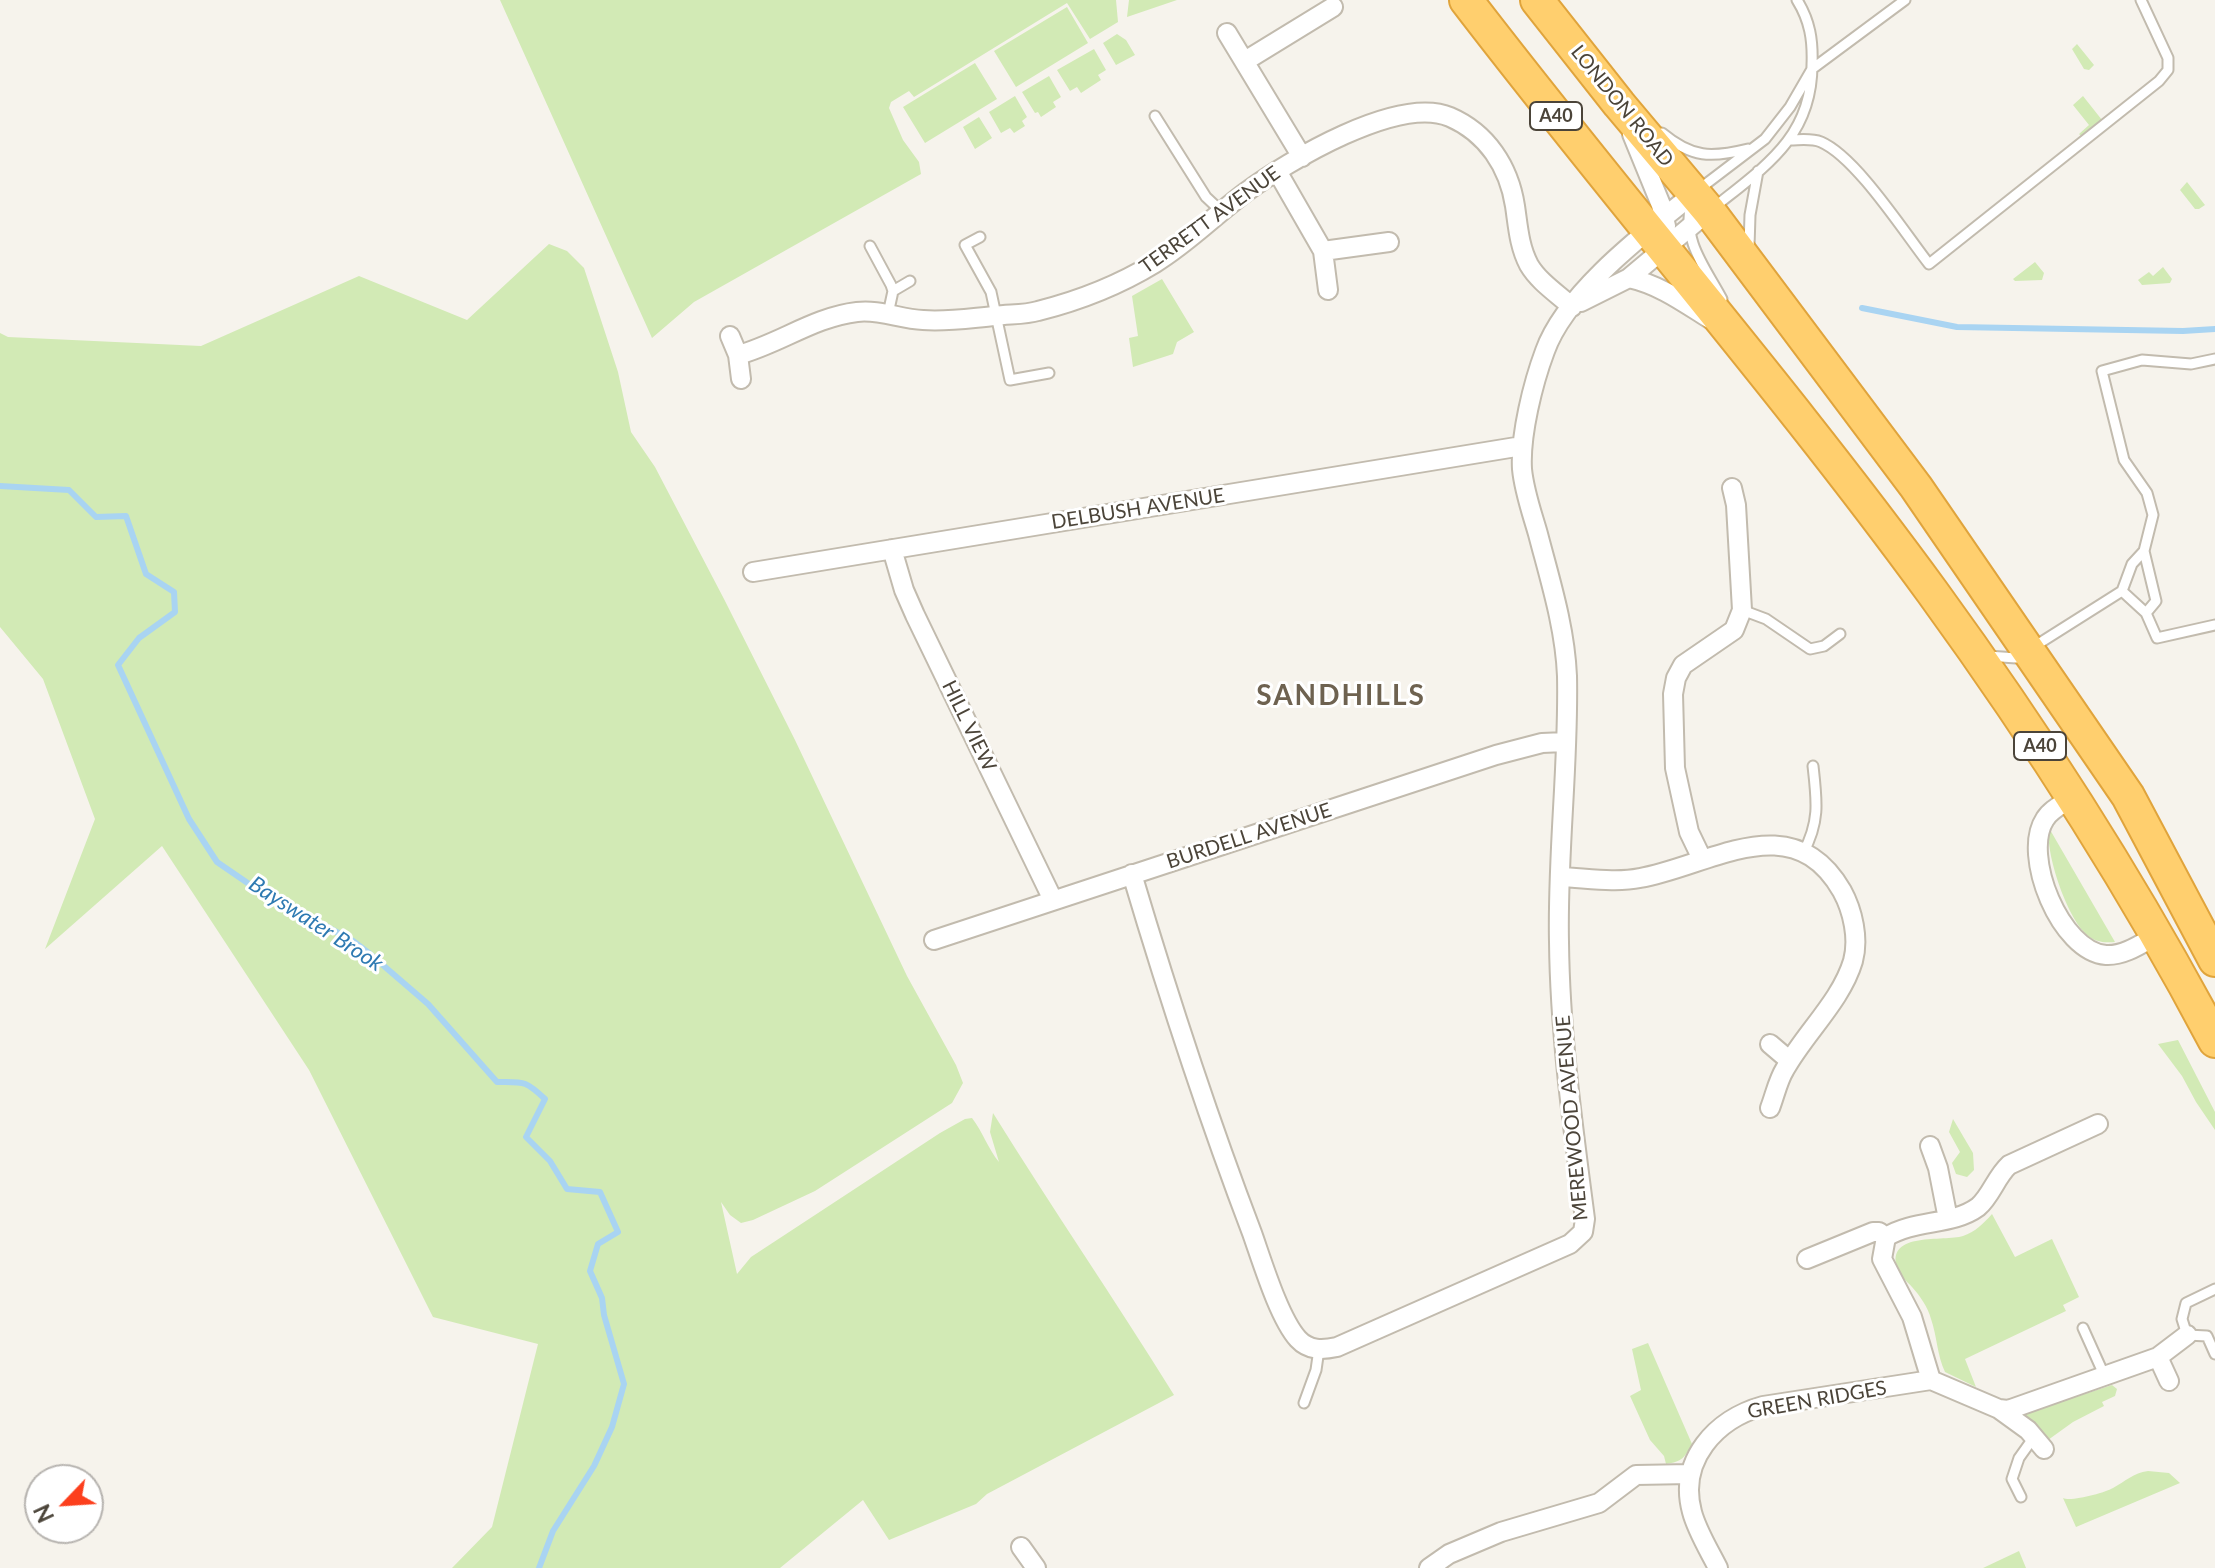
<!DOCTYPE html>
<style>
body{margin:0}
#map{position:relative;width:2215px;height:1568px;overflow:hidden;background:#f6f3ec;font-family:Lato,sans-serif}
canvas{display:block}
.north{position:absolute;left:24px;top:1464px;width:80px;height:80px;box-sizing:border-box;background:#fff;border:2px solid #b7b4b0;border-radius:50%;rotate:245deg;font-size:22px;font-weight:700;line-height:32px;text-align:center;color:#4b4439}
.north::after{content:'';display:block;margin:auto;width:28px;height:36px;background:#fc3f1d;clip-path:polygon(50% 0,100% 100%,50% 72%,0 100%)}
</style>
<div id="map">
<canvas width="2215" height="1568"></canvas>
<div class="north">N</div>
</div>
<script>
const ctx = document.querySelector('canvas').getContext('2d');
ctx.lineJoin = 'round';
function fill(path, color) { ctx.fillStyle = color; ctx.fill(path, 'evenodd'); }
function stroke(path, color, width, dash) { ctx.strokeStyle = color; ctx.lineWidth = width; ctx.lineCap = dash ? 'butt' : 'round'; ctx.setLineDash(dash || []); ctx.stroke(path); }
function write(font, color, halo, rows, align = 'center') {
  ctx.font = font + ' Lato,sans-serif'; ctx.lineWidth = 6; ctx.setLineDash([]); ctx.textBaseline = 'middle'; ctx.strokeStyle = halo; ctx.fillStyle = color; for (const [text, x, y, turn = 0] of rows) {
    ctx.save(); ctx.translate(x, y); ctx.rotate((+turn || 0) * Math.PI / 180); ctx.textAlign = isNaN(turn) ? turn : align; if (halo) ctx.strokeText(text, 0, 0); ctx.fillText(text, 0, 0); ctx.restore();
  }
}
const green = new Path2D(`
 M500,0H1116L1118,22L1090,39L1067,3L914,97L909,91L891,102L889,108L903,140L919,162L921,174L694,302L652,338Z
 M1129,0H1177L1127,17Z
 M1067,7L1088,43L1016,87L994,51Z
 M1117,34L1126,40L1135,55L1116,65L1103,43Z
 M2077,44L2094,65L2089,70L2084,69L2072,49Z
 M1094,49L1106,70L1098,75L1101,80L1081,93L1077,87L1070,91L1057,70Z
 M975,63L997,99L925,143L903,107Z
 M1049,76L1061,97L1053,102L1056,107L1041,117L1038,112L1035,113L1022,92Z
 M1015,96L1027,117L1022,121L1025,126L1014,133L1010,128L1001,133L989,112Z
 M2083,96L2102,120L2082,137L2079,134L2089,125L2073,105Z
 M979,117L992,138L975,149L963,127Z
 M2187,182L2205,205L2199,209H2195L2180,190Z
 M549,244L567,251L584,268L618,372L631,432L655,467L724,599L795,740L907,976L956,1065L963,1083L952,1103L815,1191L753,1220L741,1223L730,1215L721,1202L737,1274L751,1257L940,1133L965,1119L972,1118C983,1132 988,1149 999,1162L990,1132L993,1113C1052,1208 1115,1300 1174,1395L987,1494L976,1504L889,1540L863,1500L780,1568H452L492,1527L538,1344L433,1317L309,1070L162,846L45,949L95,819L43,679L0,627V333L8,337L201,346L359,276L467,320Z
 M2035,262L2044,273L2042,280L2015,281L2013,279Z
 M2163,267L2172,279L2170,283L2142,285L2138,280L2149,272L2153,276Z
 M1162,279L1194,332L1177,342L1173,354L1133,367L1129,338L1138,336L1132,296Z
 M2049,828L2115,942C2104,943 2094,942 2086,934C2067,917 2045,853 2049,828Z
 M2178,1040L2215,1112V1130L2196,1102L2182,1076L2158,1044Z
 M1953,1119L1973,1153L1974,1170L1967,1177L1956,1174L1952,1163L1960,1152L1949,1132Z
 M1992,1214L2015,1257L2052,1239L2079,1297L2063,1305L2066,1311L1965,1359L1976,1387L1945,1372C1937,1355 1937,1336 1931,1319C1928,1307 1920,1296 1912,1287C1907,1281 1899,1276 1897,1268C1886,1231 1944,1242 1963,1236C1975,1232 1983,1224 1992,1214Z
 M1648,1343L1692,1444C1685,1457 1682,1462 1666,1464L1664,1456L1650,1440L1630,1396L1641,1390L1632,1349Z
 M2112,1385L2117,1389L2115,1396L2102,1402L2104,1406L2073,1422L2048,1440L2038,1427L2021,1415Z
 M2148,1471L2169,1473L2180,1483L2076,1527L2063,1498C2071,1502 2104,1493 2113,1488C2126,1481 2133,1473 2148,1471Z
 M2019,1551L2026,1568H1983Z`);
const stream = new Path2D(`
 M1862,308L1957,327L2183,331L2215,329
 M0,486L69,490L96,517L126,516L146,574L174,592L175,612L139,638L118,665L189,819L217,862L252,886L353,941L370,954L428,1004L497,1082C524,1082 525,1080 545,1099L526,1137L550,1161L567,1189L600,1192L618,1232L598,1244L590,1271L602,1298L604,1315L624,1384L612,1427L594,1466L553,1531L539,1568`);
const lane = new Path2D(`
 M1155,116L1206,197L1222,212
 M1662,133C1692,158 1711,158 1748,149
 M1790,140C1800,140 1811,138 1821,142C1856,157 1904,232 1929,264L2159,81L2168,70V58L2141,0
 M1698,190L1765,139L1790,107L1812,69L1905,0
 M1691,202C1682,241 1705,267 1722,299
 M1712,209C1764,167 1812,138 1812,65C1813,40 1810,21 1797,0
 M980,237L965,245L991,292L1010,380L1049,373
 M870,246L891,285L893,291L888,314
 M1749,247L1750,215L1758,171
 M893,291L910,281
 M2215,359L2191,364L2142,360L2102,371L2124,460L2147,493L2153,515L2144,551L2156,601L2146,613L2157,638L2215,625
 M2122,591L2146,613
 M1742,610L1766,619L1810,649L1824,646L1840,634
 M1988,656L2016,658L2122,591L2132,564L2144,551
 M1803,853C1820,822 1817,801 1813,766
 M2215,1289L2186,1303L2182,1319L2187,1335L2207,1336L2215,1354
 M2083,1328L2105,1377
 M1304,1403L1316,1370L1319,1349
 M2021,1497L2012,1479L2019,1458L2034,1437`);
const street = new Path2D(`
 M1227,33L1302,157
 M1245,61L1333,7
 M1632,134L1661,205L1666,226
 M1277,171L1323,251L1389,242
 M1323,251L1328,290
 M1629,278C1660,285 1683,302 1710,319
 M1581,302L1629,278L1709,211
 M730,336L738,355L741,379
 M738,355C779,344 814,317 857,312C879,309 900,319 923,320C947,322 971,318 995,316C1009,314 1024,315 1038,311C1078,301 1119,285 1155,263C1188,243 1215,215 1246,192C1288,161 1398,95 1450,117C1487,133 1509,167 1515,206C1518,226 1519,246 1529,265C1539,282 1558,294 1572,307
 M892,549L904,590L915,615L1053,900
 M753,572L1522,446
 M2074,796C2065,803 2051,809 2045,819C2021,855 2061,952 2106,955C2124,956 2141,944 2157,935
 M1702,859L1689,832L1675,768L1673,694L1676,678L1683,665L1734,630L1742,610L1736,505L1732,488
 M1132,874C1168,995 1207,1115 1252,1233C1262,1261 1279,1318 1298,1339C1309,1351 1323,1350 1337,1347L1570,1244L1583,1232L1585,1219C1573,1127 1560,1035 1559,942C1557,853 1569,764 1567,676C1565,627 1550,580 1538,534C1532,513 1524,491 1522,469C1520,435 1533,383 1545,351C1566,292 1646,232 1693,194
 M1561,877C1586,878 1615,883 1640,878C1710,866 1792,804 1842,891C1853,911 1859,939 1853,961C1841,1001 1805,1033 1785,1069C1778,1080 1775,1095 1770,1108
 M934,940L1496,755L1542,743L1565,742
 M1770,1044L1790,1061
 M1930,1146L1938,1168L1948,1219
 M1807,1259L1873,1232H1879L1886,1237
 M2158,1357L2169,1381
 M1931,1380L1912,1317L1882,1259L1886,1237C1915,1219 1952,1226 1978,1207C1991,1196 1996,1177 2009,1165L2098,1124
 M1999,1409L2028,1430L2044,1449
 M1021,1547L1036,1568
 M1429,1568L1449,1554L1501,1532L1599,1503L1636,1475L1690,1474
 M1718,1568C1709,1550 1697,1531 1692,1512C1678,1460 1716,1419 1763,1406L1931,1380L1999,1409L2008,1410L2158,1357L2187,1335`);
const highway = new Path2D(`
 M1466,0C1619,200 1785,390 1933,593C2037,736 2132,884 2215,1041
 M1537,0L1619,104L1709,211L1916,487L2128,796L2215,960`);
const shields = [
 [1556,116,52],
 [2040,746,52]
];
const shieldNames = [
 ["A40",1556,116],
 ["A40",2040,746]
];
const streetNames = [
 ["LONDON ROAD",1622,106,51],
 ["TERRETT AVENUE",1210,220,-36],
 ["DELBUSH AVENUE",1138,509,-9],
 ["HILL VIEW",969,726,64],
 ["BURDELL AVENUE",1249,836,-18],
 ["MEREWOOD AVENUE",1572,1118,-95],
 ["GREEN RIDGES",1817,1400,-10]
];
const waterNames = [
 ["Bayswater Brook",316,924,33]
];
const districtNames = [
 ["SANDHILLS",1341,696]
];
fill(green, '#d2eab5');
stroke(stream, '#a9d4f2', 6);
stroke(lane, '#c2bbae', 13);
stroke(street, '#c2bbae', 22);
stroke(highway, '#e0a43c', 36);
stroke(lane, '#fff', 9);
stroke(street, '#fff', 18);
stroke(highway, '#ffcf6e', 32);
for (const [x, y, w] of shields) { const box = new Path2D(); box.roundRect(x - w / 2, y - 14, w, 28, 6); ctx.fillStyle = '#fff'; ctx.fill(box); stroke(box, '#4b4439', 2); }
write('bold 18px', '#4b4439', null, shieldNames);
write('20px', '#4b4439', '#fff', streetNames);
write('italic 22px', '#2e7ab2', '#fff', waterNames);
ctx.letterSpacing = '2px';
write('bold 28px', '#6e6250', '#fff', districtNames);
ctx.letterSpacing = '0px';
</script>
